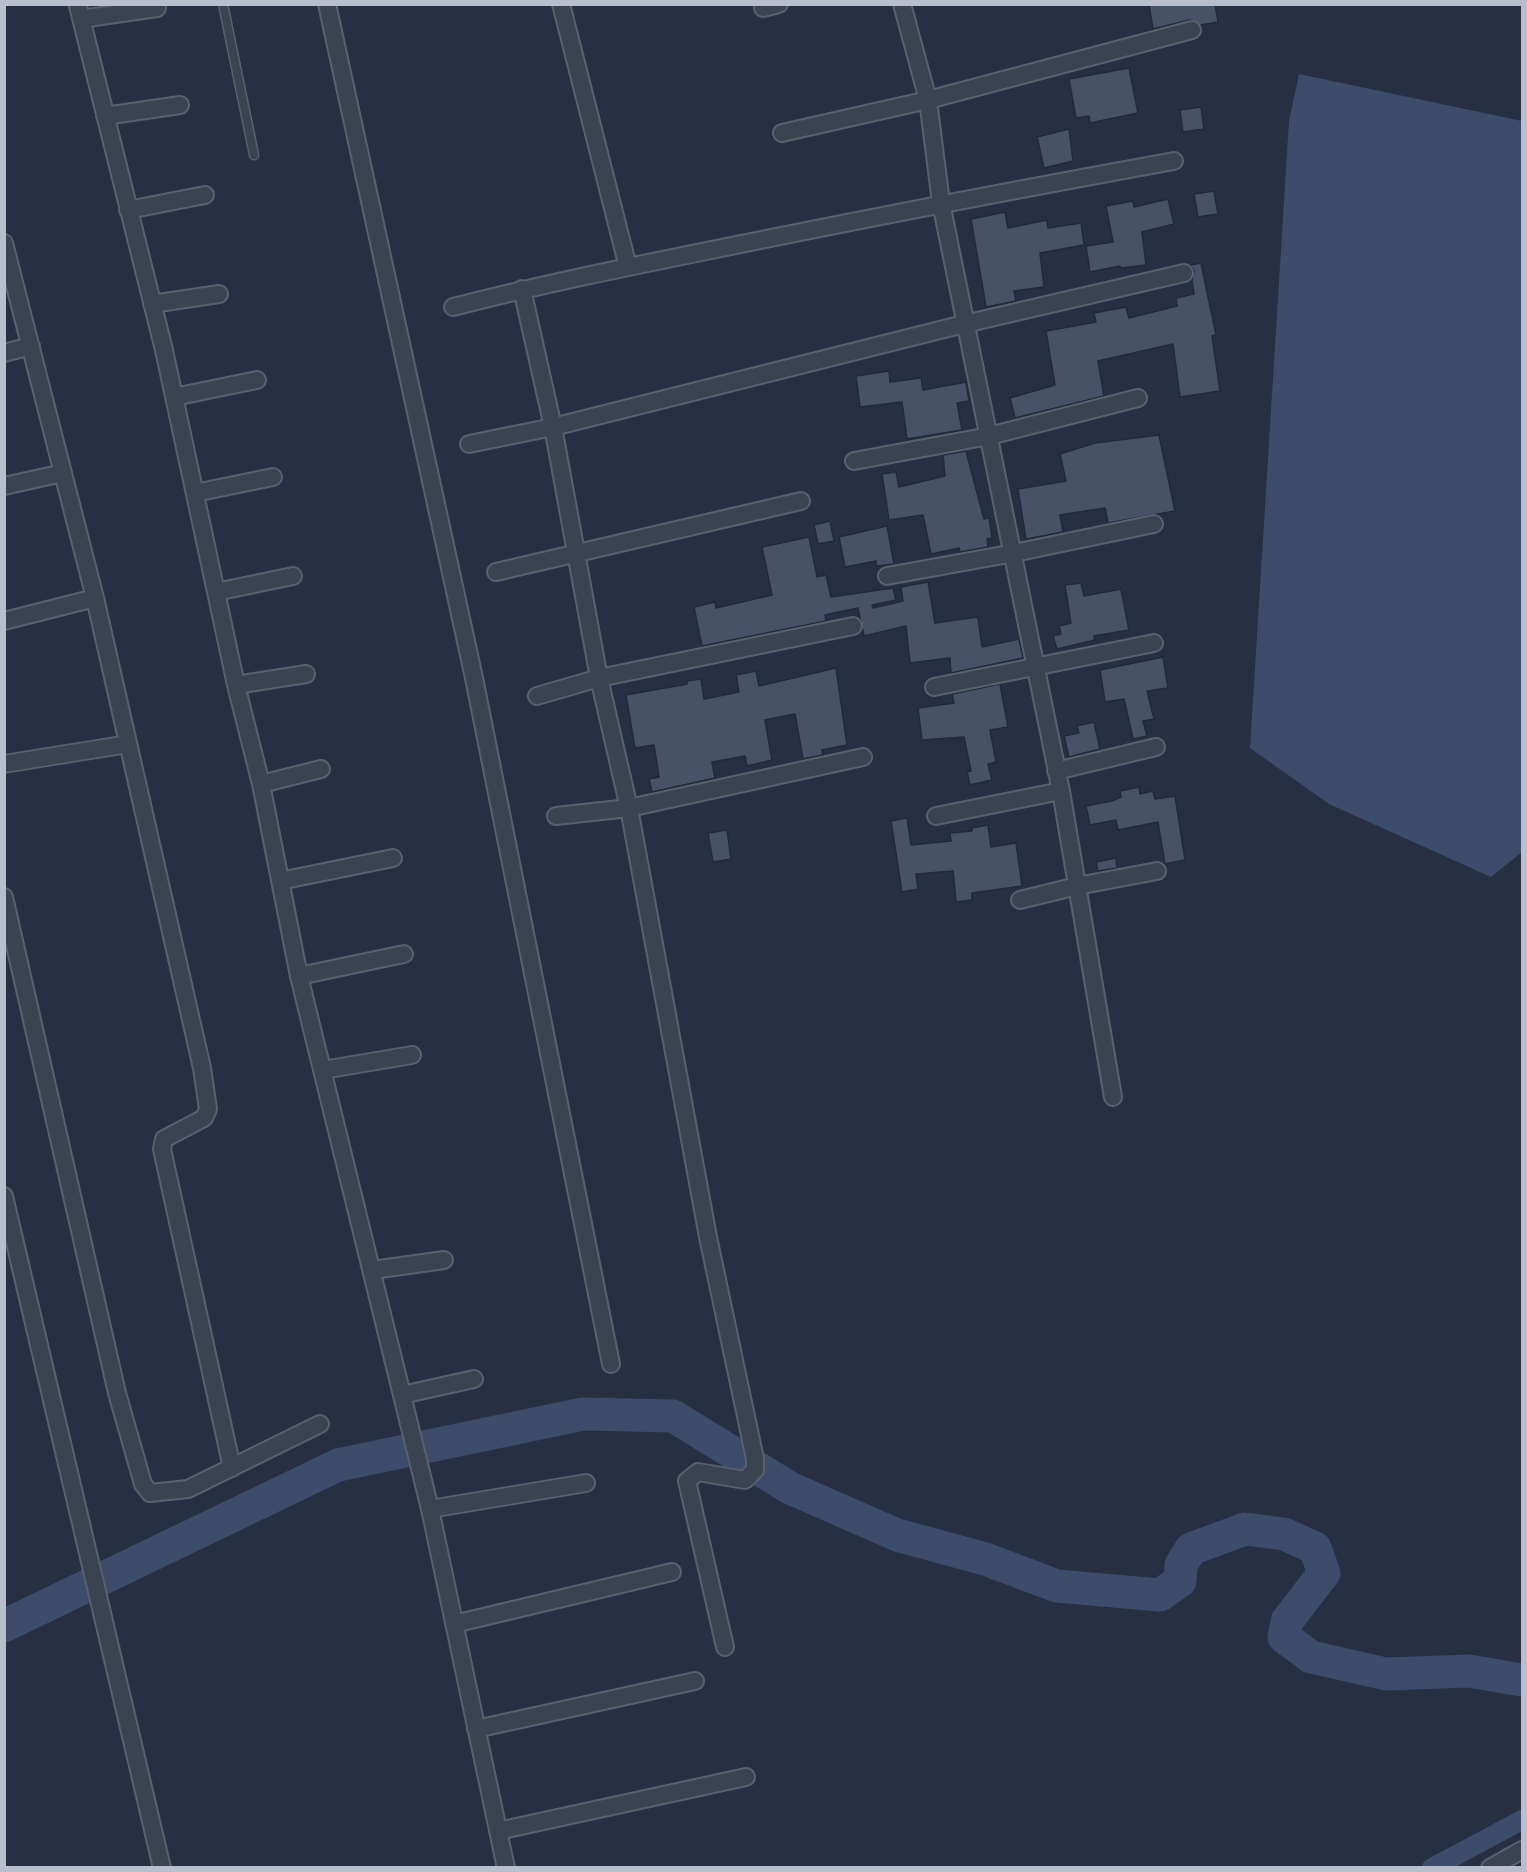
<!DOCTYPE html>
<style>
body{margin:0}
#map{position:relative;width:1527px;height:1872px;overflow:hidden;background:#273042;font-family:"DejaVu Sans",sans-serif}
canvas{display:block}
.frame{position:absolute;inset:0;border:6px solid #b8becb;pointer-events:none}
</style>
<div id="map">
<canvas width="1527" height="1872"></canvas>
<div class="frame"></div>
</div>
<script>
const ctx = document.querySelector('canvas').getContext('2d');
ctx.lineJoin = 'round';
function fill(path, color) { ctx.fillStyle = color; ctx.fill(path, 'evenodd'); }
function stroke(path, color, width, dash) { ctx.strokeStyle = color; ctx.lineWidth = width; ctx.lineCap = dash ? 'butt' : 'round'; ctx.setLineDash(dash || []); ctx.stroke(path); }
const water = new Path2D(`
 M1299,74L1522,121V852L1491,877L1329,804L1250,748L1289,121Z`);
const canal = new Path2D(`
 M1432,1868L1522,1820`);
const river = new Path2D(`
 M4,1626L338,1465L583,1414L673,1416L790,1488L897,1535L985,1559L1057,1586L1160,1595L1180,1581L1181,1565L1191,1549L1245,1529L1284,1534L1315,1548L1324,1573L1287,1621L1284,1637L1311,1657L1386,1674L1469,1671L1522,1680`);
const building = new Path2D(`
 M1149,4H1215L1218,22L1201,25L1190,20L1153,29Z
 M1129,68L1138,113L1090,123L1089,116L1076,118L1069,79Z
 M1201,107L1204,129L1183,132L1180,110Z
 M1069,129L1073,161L1044,168L1037,137Z
 M1214,191L1218,214L1198,217L1194,194Z
 M1168,199L1174,224L1142,232L1146,265L1121,268L1120,266L1090,272L1086,246L1113,242L1106,206L1133,201L1134,207Z
 M1005,212L1008,228L1047,220L1048,228L1081,223L1084,245L1040,253L1044,287L1014,291L1016,301L986,307L971,219Z
 M1201,263L1216,335L1212,336L1220,391L1180,397L1173,344L1098,361L1104,396L1015,418L1010,398L1055,385L1046,331L1096,322L1094,313L1126,307L1129,318L1177,306L1176,298L1194,294L1192,280L1194,271L1190,265Z
 M889,371L890,382L921,378L923,390L966,382L969,401L957,403L962,430L907,439L902,402L860,407L856,376Z
 M1159,435L1175,511L1108,523L1105,508L1060,515L1063,532L1026,539L1018,489L1066,481L1060,454L1095,443Z
 M966,451L984,519L989,518L992,538L987,539L988,547L960,552L959,548L931,554L923,515L889,520L882,474L896,472L899,487L945,476L943,455Z
 M830,521L834,541L818,544L814,525Z
 M887,526L894,564L876,566V561L845,567L839,537Z
 M809,537L817,577L826,575L831,597L893,588L896,600L872,605L873,608L903,601L901,587L928,582L935,623L978,617L982,647L1019,639L1023,658L951,673L950,658L910,663L906,626L864,636L858,608L825,615L826,621L702,646L694,607L715,602L716,608L772,595L762,547Z
 M1081,583L1084,596L1121,589L1129,630L1094,636L1095,640L1057,649L1053,636L1061,634L1059,626L1071,623L1065,585Z
 M1163,657L1168,688L1147,691L1154,719L1143,721L1147,736L1133,739L1124,699L1105,702L1100,670Z
 M836,668L847,745L822,750L823,755L803,759L795,714L765,720L772,760L747,766L745,756L712,762L715,778L652,792L649,779L659,777L654,745L635,748L626,695L687,684V681L701,679L704,699L739,692L736,675L756,671L759,686Z
 M1000,684L1008,727L990,730L996,762L988,764L992,780L970,785L967,772L971,771L964,737L922,740L918,708L954,703L952,694Z
 M1094,722L1100,749L1069,757L1064,736L1079,733L1077,726Z
 M1139,787L1140,794L1153,791L1155,799L1175,796L1185,860L1165,864L1158,822L1118,830L1116,820L1090,825L1086,806L1112,801L1121,797L1120,791Z
 M907,818L911,845L951,841L950,833L972,831V828L988,825L991,847L1016,843L1022,886L972,893V900L956,902L953,871L916,874L918,889L902,892L891,821Z
 M727,830L731,859L713,862L708,833Z
 M1116,858L1117,868L1098,871L1096,862Z`);
const lane = new Path2D(`
 M223,4L254,155`);
const street = new Path2D(`
 M327,4L474,678L611,1364
 M561,4L628,267
 M902,4L928,100L941,203L1061,791L1113,1097
 M78,6L164,350L236,685L261,784L299,976L430,1509L506,1868
 M763,8L779,4
 M81,19L157,8
 M105,116L180,105
 M782,133L928,100L1192,30
 M128,210L205,195
 M4,243L95,598L202,1068L208,1109L204,1118L164,1139L162,1149L232,1468
 M522,289L553,427L599,678L629,808L708,1237L755,1459V1470L745,1480L698,1472L687,1481L725,1647
 M152,304L219,294
 M453,307C550,282 648,263 746,243C889,214 1031,187 1174,161
 M4,353L31,346
 M174,397L257,380
 M469,444L553,427L956,326L1184,273
 M854,461L989,436L1138,398
 M4,486L63,473
 M195,493L273,477
 M496,572L801,501
 M887,576L1014,553L1154,524
 M216,592L293,576
 M4,621L95,598
 M236,685L306,674
 M934,687L1154,643
 M537,696L599,678L853,626
 M4,764L128,744
 M1056,771L1156,747
 M261,784L321,769
 M556,816L629,808L863,757
 M936,816L1061,791
 M280,881L393,858
 M4,897L117,1393L143,1484L150,1493L188,1489L320,1424
 M1020,900L1077,886L1157,871
 M299,976L404,954
 M323,1070L412,1055
 M4,1196L162,1868
 M373,1270L444,1260
 M402,1395L474,1379
 M430,1509L586,1483
 M454,1624L672,1572
 M476,1729L695,1681
 M498,1831L746,1777
 M1490,1868L1522,1850`);
fill(water, '#3d4c6a');
stroke(canal, '#3d4c6a', 20);
stroke(river, '#3d4c6a', 33);
fill(building, '#485266');
stroke(building, '#222939', 1.5);
stroke(lane, '#59606f', 11);
stroke(street, '#59606f', 20);
stroke(lane, '#3b4351', 8);
stroke(street, '#3b4351', 16);
</script>
